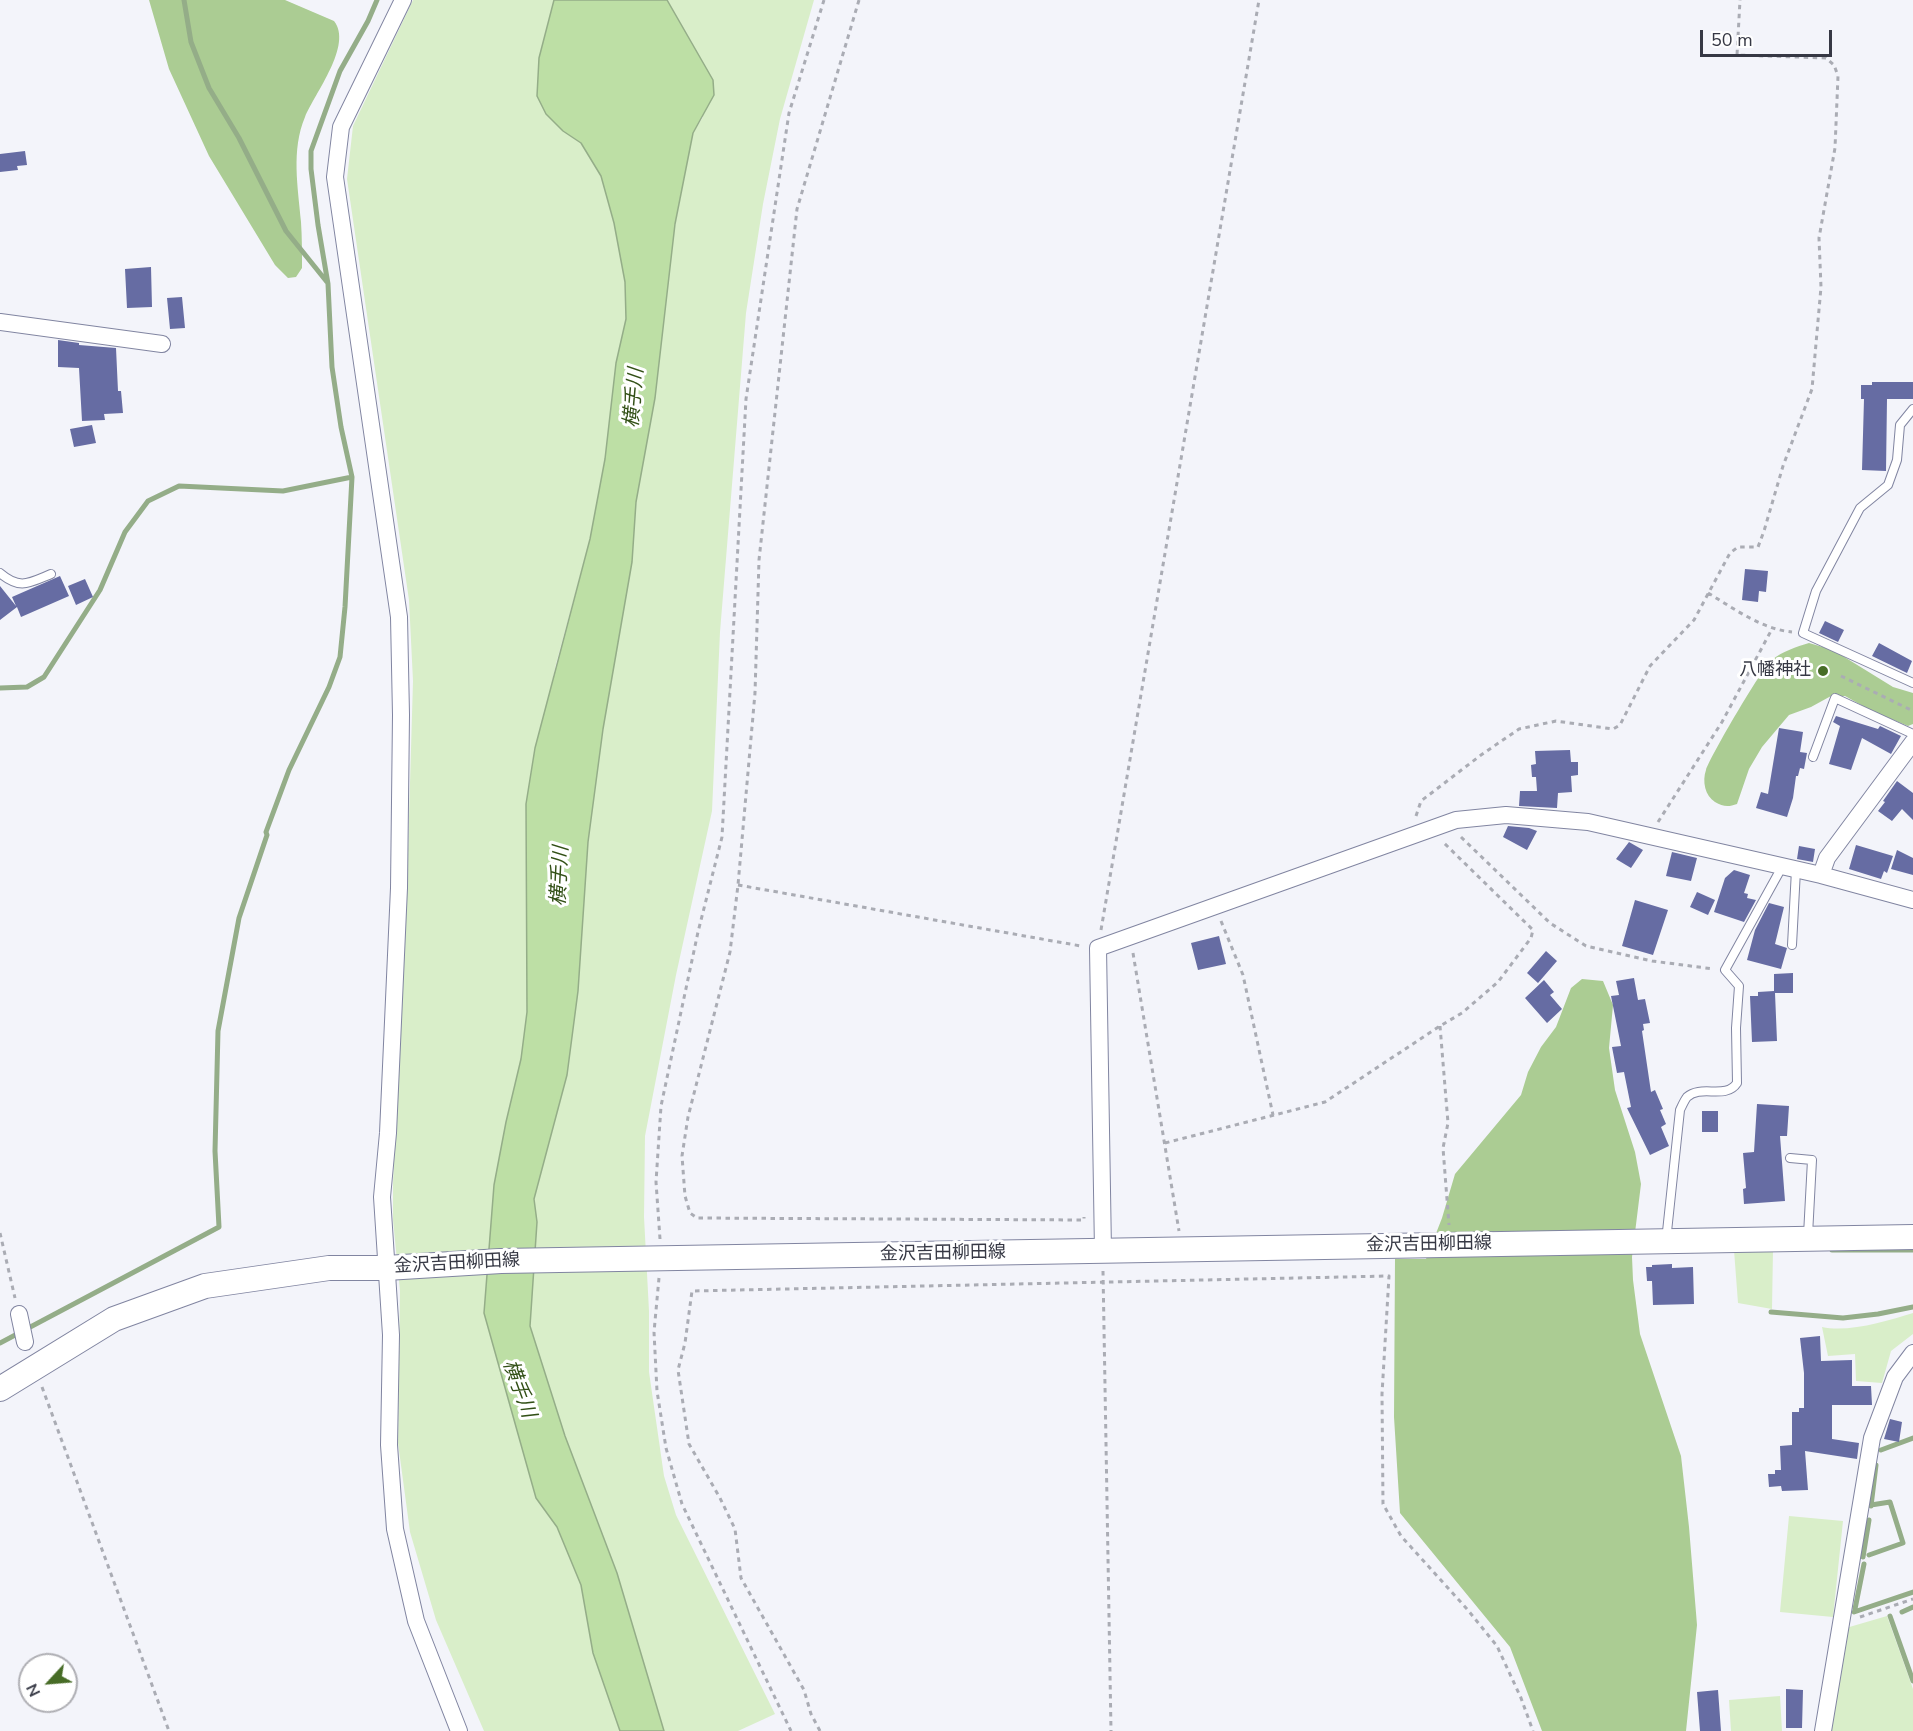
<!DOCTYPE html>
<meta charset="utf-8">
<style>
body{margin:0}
#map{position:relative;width:1913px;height:1731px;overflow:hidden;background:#f3f4fa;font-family:"Nunito Sans",sans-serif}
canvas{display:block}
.north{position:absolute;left:18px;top:1653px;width:60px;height:60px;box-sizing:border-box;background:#fff;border:2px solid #afafb4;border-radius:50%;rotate:244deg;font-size:16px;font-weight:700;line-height:24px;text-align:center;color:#363844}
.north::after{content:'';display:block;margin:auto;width:21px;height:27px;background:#476c26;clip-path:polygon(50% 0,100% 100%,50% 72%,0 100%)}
.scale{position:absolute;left:1700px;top:30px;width:132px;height:27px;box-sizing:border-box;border:3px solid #363844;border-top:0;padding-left:8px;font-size:18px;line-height:21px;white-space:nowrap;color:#363844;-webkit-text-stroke:4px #fff;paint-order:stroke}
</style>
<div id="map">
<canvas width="1913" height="1731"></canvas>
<div class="north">N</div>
<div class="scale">50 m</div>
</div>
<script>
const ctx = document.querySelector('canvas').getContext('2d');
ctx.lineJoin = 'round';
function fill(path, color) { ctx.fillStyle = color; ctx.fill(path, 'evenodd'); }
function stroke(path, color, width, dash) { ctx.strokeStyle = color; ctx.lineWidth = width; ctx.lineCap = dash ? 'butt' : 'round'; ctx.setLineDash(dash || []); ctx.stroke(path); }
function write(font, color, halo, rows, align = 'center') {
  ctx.font = font + ' "Nunito Sans","Noto Sans JP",sans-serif'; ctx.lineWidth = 6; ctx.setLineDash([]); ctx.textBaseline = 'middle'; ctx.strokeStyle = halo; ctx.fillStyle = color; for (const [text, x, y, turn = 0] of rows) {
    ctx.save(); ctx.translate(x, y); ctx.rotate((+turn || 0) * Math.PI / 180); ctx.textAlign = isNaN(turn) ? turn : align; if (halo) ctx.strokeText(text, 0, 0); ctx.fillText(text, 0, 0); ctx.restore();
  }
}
const green = new Path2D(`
 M413,0H554L539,58L537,96L546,114L563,131L581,143L601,176L614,223L625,282L626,319L616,363L605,459L590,539L556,664L526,804L527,1012L521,1059L506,1122L494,1185L484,1313L536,1498L557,1527L581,1585L593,1653L620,1731H484L436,1620L410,1532L398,1443L400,1291L393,1220V1183L408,851L413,681L409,600L347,179L353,126Z
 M667,0H814L780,119L763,204L746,313L720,632L712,811L676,975L645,1136L644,1217L649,1311V1372L664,1476L676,1515L775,1714L738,1731H664L617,1573L565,1436L530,1326L537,1222L534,1199L567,1075L578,991L588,842L603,729L636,502L655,397L674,231L693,133L703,117L692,43Z
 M1734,1250H1773L1772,1309L1738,1303Z
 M1913,1313V1334L1891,1351L1882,1383L1856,1381L1855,1354L1828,1356L1822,1327C1848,1333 1887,1321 1913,1313Z
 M1789,1516L1843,1521L1833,1617L1780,1612Z
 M1887,1616L1913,1689V1731H1829L1846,1628Z
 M1780,1696L1782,1731H1731L1729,1700Z`);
const forest = new Path2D(`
 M149,0H285L334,21C353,45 315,93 305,117C291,150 298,187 301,222C302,237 302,252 302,268L296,277L288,278L275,265L209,156L169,69Z
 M1809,643L1833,650L1893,687L1913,693V724L1908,726L1872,711L1845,696H1831L1811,707L1789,715L1762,747L1749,769L1737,804C1729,807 1723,807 1715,802C1705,796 1702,781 1706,770C1710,757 1763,666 1772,660C1783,651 1796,647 1809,643Z
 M1582,979L1603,981L1613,1005L1609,1048L1615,1090L1635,1152L1641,1184L1632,1257L1633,1280L1640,1334L1681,1456L1689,1527L1697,1625L1686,1731H1542L1510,1647L1400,1513L1394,1417L1395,1259H1426L1442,1218L1455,1174L1521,1095L1528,1072L1541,1047L1556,1027L1571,988Z`);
const water = new Path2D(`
 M554,0H667L713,80L714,95L693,133L675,224L655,398L636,502L632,562L603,729L588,842L578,991L567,1075L534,1199L537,1222L530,1326L565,1436L617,1573L664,1731H620L593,1653L581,1585L557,1527L536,1498L484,1313L494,1185L506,1122L521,1059L527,1012L526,804L535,748L590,539L605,459L616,363L626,319L625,282L614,223L601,176L581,143L563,131L546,114L537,96L539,58Z`);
const stream = new Path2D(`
 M184,0L191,42L209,88L239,138L286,231L327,282
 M0,688L27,687L44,677L100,590L125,532L148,501L179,486L283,491L352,477
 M1832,1250H1913
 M1771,1312L1843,1318L1878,1314L1913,1307
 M0,1343L219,1227L215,1151L218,1031L239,918L267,835L266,832L289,770L329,687L340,657L345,607L352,477L341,427L332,367L328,284L318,225L311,169V151L340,71L368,21L377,0
 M1881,1450L1913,1438
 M1871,1506L1876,1465
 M1869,1555L1903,1543L1890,1502L1871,1505
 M1863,1557L1869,1520
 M1855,1609L1864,1564
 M1854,1612L1913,1592
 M1902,1612L1913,1607
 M1890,1616L1913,1681`);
const building = new Path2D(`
 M25,151L27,165L17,166L18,170L0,172V154Z
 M151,267L152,307L127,308L125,269Z
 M182,297L185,328L170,329L167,298Z
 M58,340L79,343V345L116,348L118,391H121L123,413L104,414L105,420L82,421L79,368L58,367Z
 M1872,382H1913V399H1887L1886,471L1862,470L1864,399H1861V385H1872Z
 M92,425L96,443L74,447L70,429Z
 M1745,569L1768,571L1766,592L1759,591L1758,602L1742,600Z
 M60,576L69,596L21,617L17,607L0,620V586L16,606L12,597Z
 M85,579L93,597L76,605L68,586Z
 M1825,621L1844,630L1838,642L1819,633Z
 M1879,643L1912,661L1907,673L1872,656Z
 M1836,716L1878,729L1880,726L1901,736L1891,754L1862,738L1851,770L1829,764L1840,726L1833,722Z
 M1779,728L1803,732L1800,752L1807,753L1804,769L1800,768L1798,776H1796L1793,798L1787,817L1756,808L1761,792L1768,794Z
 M1570,750L1571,762H1578V775L1571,776L1572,792L1558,793L1557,808L1519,806L1520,791H1537L1536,777H1532L1531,765L1536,764L1535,751Z
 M1897,781L1913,793V820L1902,809L1892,821L1878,811L1885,802L1883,801Z
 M1508,826L1529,828L1537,831L1527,850L1503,837Z
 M1629,842L1643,850L1631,868L1616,859Z
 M1856,845L1893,856L1887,873L1884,871L1881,879L1849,869Z
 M1799,846L1815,849L1813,862L1797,859Z
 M1897,850L1913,858V875L1891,869Z
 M1672,852L1697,858L1691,881L1666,876Z
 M1734,870L1750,875L1744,893L1748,894L1747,898L1756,900L1744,922L1714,912L1725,878Z
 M1697,892L1715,900L1708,915L1690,907Z
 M1635,900L1668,910L1653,955L1622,946Z
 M1769,903L1784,907L1775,944L1787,948L1781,969L1747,960L1755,930Z
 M1219,936L1226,964L1198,970L1191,943Z
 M1546,951L1557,961L1538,983L1527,973Z
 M1793,973V993H1775L1777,1041L1752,1042L1750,996H1758V992L1774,991V974Z
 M1634,978L1638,1000L1645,999L1650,1023L1643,1024L1644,1030L1642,1031L1651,1092L1655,1090L1663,1109L1660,1110L1666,1124L1661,1127L1669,1146L1650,1155L1627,1108L1631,1107L1624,1072L1617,1073L1612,1047L1621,1046L1611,996L1619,995L1616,981Z
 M1544,980L1554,992L1550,995L1562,1009L1547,1023L1525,998Z
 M1757,1104L1789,1106L1787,1136H1780L1785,1201L1744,1204L1743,1189L1746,1188L1743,1153L1754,1152Z
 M1702,1111H1718V1132H1702Z
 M1672,1264V1268L1693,1267L1694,1304L1653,1305L1652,1281H1647L1646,1267H1652V1265Z
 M1820,1336L1821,1361L1852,1360V1386H1871L1872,1405H1832V1439L1859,1443L1857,1459L1805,1451L1808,1490L1782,1491L1781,1486L1769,1487L1768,1474H1775V1470H1781L1780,1446L1792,1445V1412H1799V1408H1804V1373L1800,1338Z
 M1890,1419L1902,1422L1899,1442L1884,1439Z
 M1786,1689L1803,1690L1802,1728H1786Z
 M1718,1690L1721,1731H1700L1697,1692Z`);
const path = new Path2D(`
 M859,0L797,209L759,560L755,693L738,885L730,952L688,1117L682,1156L685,1196L690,1213L697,1218L1084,1220V1217
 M1708,593C1735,609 1761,629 1792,632
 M1841,676L1913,711
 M1416,816L1421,801L1481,755L1519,729L1556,721L1613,729L1620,725L1650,666L1694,620L1730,553L1738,547H1758L1764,531L1783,466L1812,389L1821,287L1819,238L1835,148L1838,76L1834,65L1826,58L1737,55L1740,0
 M1658,822L1722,722L1772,629
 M1461,837L1550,923L1586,946L1652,961L1714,969
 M738,885L1081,946
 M1221,921L1243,975L1273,1115
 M1101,930L1259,0
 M1133,953L1179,1231
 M1440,1026L1448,1123L1443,1148L1449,1225
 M1165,1143L1325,1102L1440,1026L1462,1013L1498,982L1531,938L1533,930L1443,842
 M0,1233L15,1298
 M660,1239L656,1182L661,1106L698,932L722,837L746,399L789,113L824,0
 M1103,1271L1111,1731
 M659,1278L654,1332L657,1391L666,1448L682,1504L791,1731
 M42,1387L169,1731
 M1860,1617L1913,1599
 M820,1731L811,1714L804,1690L741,1578L735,1529L720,1498L689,1444L678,1370L685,1343L692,1291L1389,1276L1382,1394L1383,1504L1401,1536L1467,1609L1497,1646L1521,1698L1533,1731`);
const lane = new Path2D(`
 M1913,409L1900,425L1897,460L1888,485L1860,508L1816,591L1803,633L1913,683
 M0,573C20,590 29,583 51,574
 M1813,757L1835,698L1913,734
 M1792,945L1796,870
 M1790,1158L1812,1160L1808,1235
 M1666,1241L1680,1110C1682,1106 1684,1101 1687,1097C1701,1084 1726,1100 1737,1083L1736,1028L1739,986L1725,970L1782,867`);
const street = new Path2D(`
 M403,0L341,127L335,177L399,617L401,715L399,888L388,1133L382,1197L391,1335L389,1445L395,1529L416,1621L459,1731
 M0,322L162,344
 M1821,875L1827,858L1913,742
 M1103,1251L1098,948L1456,820L1506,815L1588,822L1821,875L1913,900
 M19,1314L25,1342
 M1823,1731L1872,1438L1895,1377L1913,1353`);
const secondary = new Path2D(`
 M0,1389L114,1319L205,1286L329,1268H386L501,1261L1913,1237`);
const markers = [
 [1823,671,6,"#476c26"]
];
const poiNames = [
 ["八幡神社",1811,671]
];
const streetNames = [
 ["金沢吉田柳田線",1429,1245,-1],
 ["金沢吉田柳田線",943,1254,-1],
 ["金沢吉田柳田線",457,1264,-3]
];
const waterNames = [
 ["横手川",635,398,-85],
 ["横手川",561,876,-87],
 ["横手川",518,1389,70]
];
fill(green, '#d9eec9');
fill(forest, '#abcc93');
fill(water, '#bddfa5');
stroke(water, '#94ad88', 1.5);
stroke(stream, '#94ad88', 5);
fill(building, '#666ca3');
stroke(lane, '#8185a1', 10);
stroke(street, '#8185a1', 18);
stroke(secondary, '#8185a1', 26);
stroke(path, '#aaacb4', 3, [4.5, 4.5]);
stroke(lane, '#fff', 8);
stroke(street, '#fff', 16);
stroke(secondary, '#fff', 24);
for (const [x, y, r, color] of markers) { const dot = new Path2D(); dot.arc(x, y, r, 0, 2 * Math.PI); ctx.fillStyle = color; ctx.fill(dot); stroke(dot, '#fff', 2); }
write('18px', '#363844', '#fff', poiNames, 'right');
write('18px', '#363844', '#fff', streetNames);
write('italic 20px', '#325016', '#fff', waterNames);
</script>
